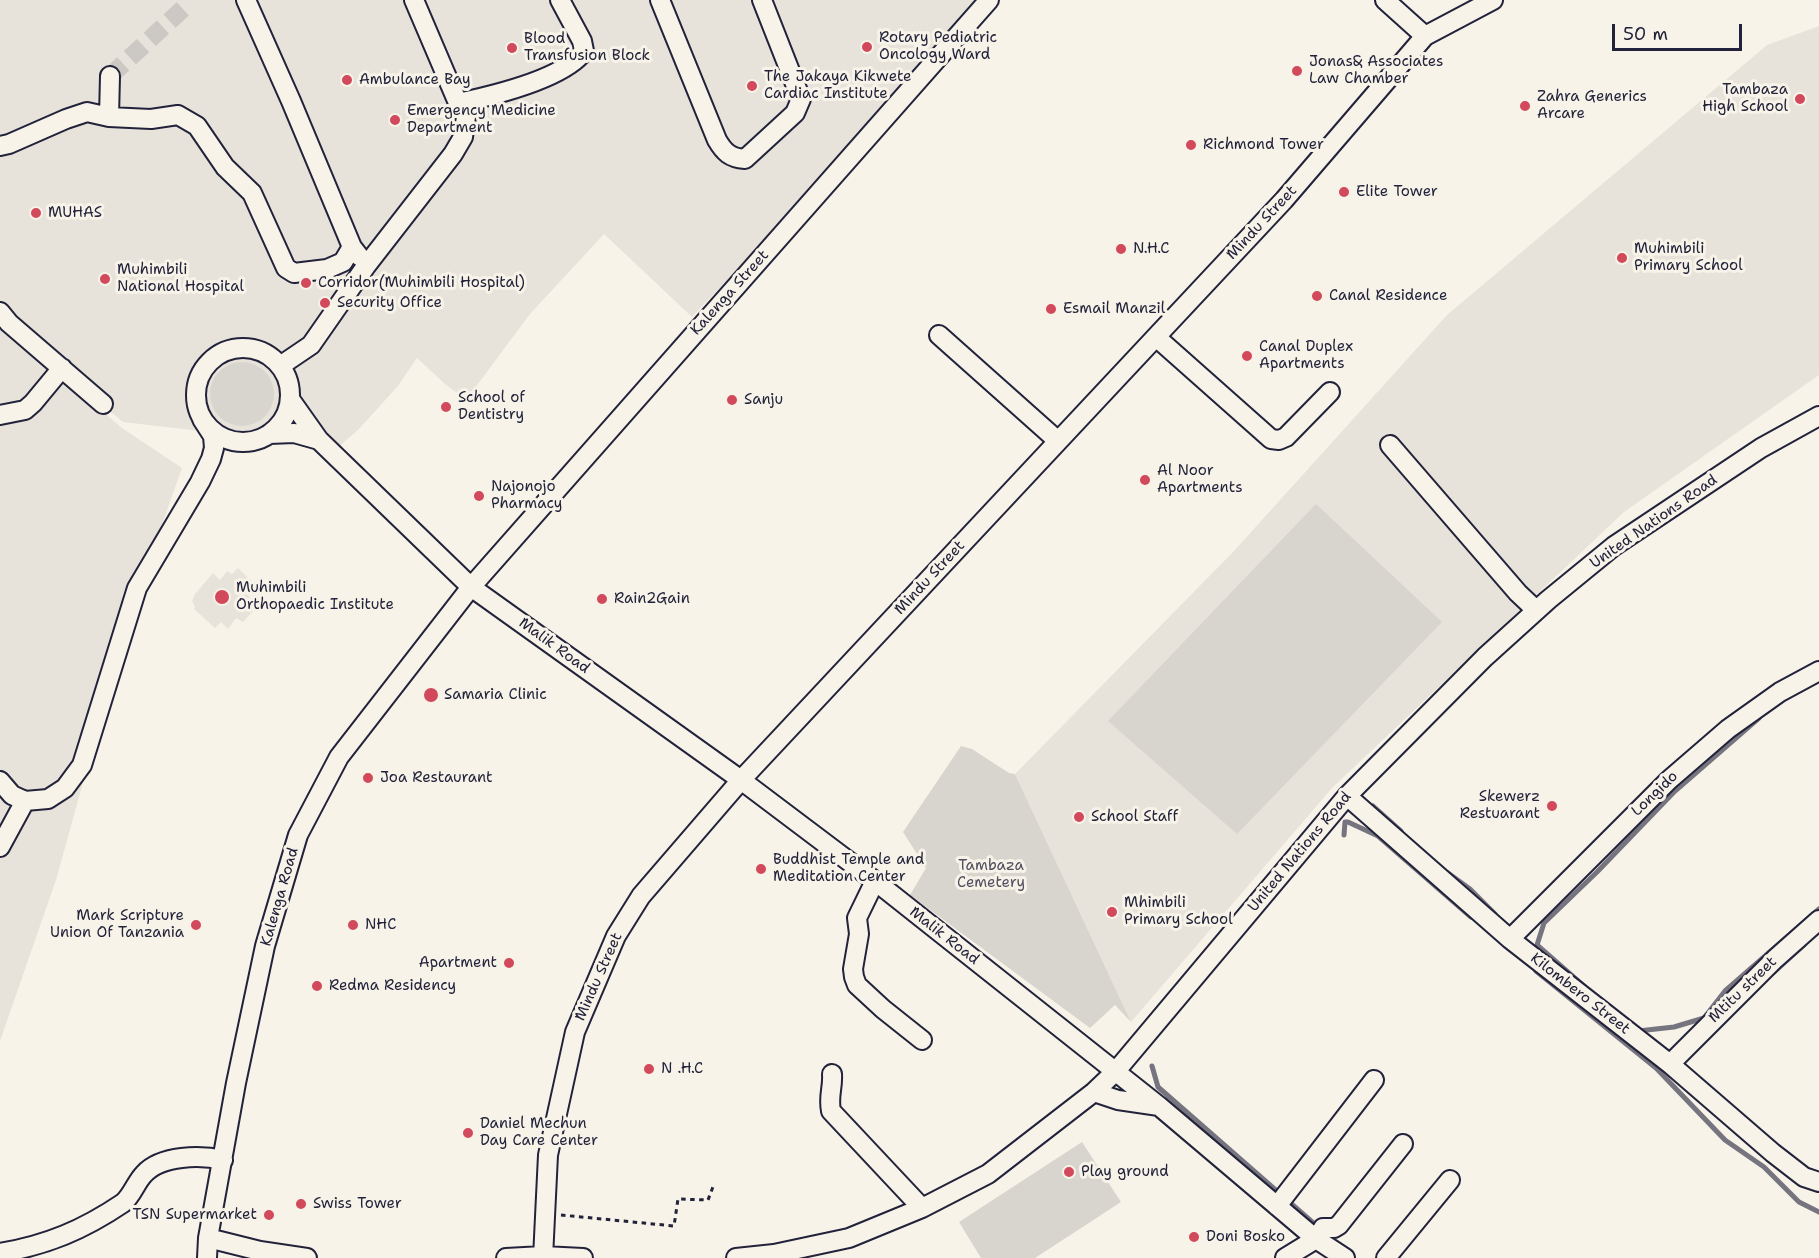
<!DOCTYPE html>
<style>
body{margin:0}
#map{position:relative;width:1819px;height:1258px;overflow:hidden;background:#f7f3e8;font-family:"Shantell Sans",sans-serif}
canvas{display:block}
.scale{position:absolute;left:1612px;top:24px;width:130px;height:27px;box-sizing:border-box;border:3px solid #22223b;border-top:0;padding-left:8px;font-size:18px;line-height:21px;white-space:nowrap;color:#22223b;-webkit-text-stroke:4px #f7f3e8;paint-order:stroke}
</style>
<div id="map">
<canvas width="1819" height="1258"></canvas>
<div class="scale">50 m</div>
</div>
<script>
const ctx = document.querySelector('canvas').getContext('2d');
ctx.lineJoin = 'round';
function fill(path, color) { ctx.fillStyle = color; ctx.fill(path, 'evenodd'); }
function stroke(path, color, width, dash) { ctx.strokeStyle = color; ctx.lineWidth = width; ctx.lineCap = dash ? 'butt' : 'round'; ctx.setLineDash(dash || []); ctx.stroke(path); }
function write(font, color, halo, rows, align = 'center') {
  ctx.font = font + ' "Shantell Sans",sans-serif'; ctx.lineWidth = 6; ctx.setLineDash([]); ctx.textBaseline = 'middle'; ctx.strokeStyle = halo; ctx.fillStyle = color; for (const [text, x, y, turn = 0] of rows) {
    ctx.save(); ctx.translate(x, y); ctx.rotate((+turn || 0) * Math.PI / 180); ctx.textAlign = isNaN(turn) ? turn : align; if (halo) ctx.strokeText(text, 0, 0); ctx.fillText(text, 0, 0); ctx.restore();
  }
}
const built = new Path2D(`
 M0,0H976L907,81L885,102L856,139L796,207L692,317L604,234L530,314L466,400L445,384L417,358L397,387L358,430L328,456L312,447L294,442L123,422L0,320Z
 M1819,26V375L1624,512L1332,788L1131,1022L1015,774L1234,551L1447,315L1767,45Z
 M0,324L122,428L182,468L129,617L56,880L0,1041Z
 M238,568L251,581L242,590L253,600L247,606L253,611L243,622L236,618L228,629L221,622L215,628L194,609L195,607L192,601L195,594L213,573L220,580L227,571L232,574Z`);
const green = new Path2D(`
 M210 394a32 32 0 1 1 64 0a32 32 0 1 1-64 0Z
 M1316,504L1442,622L1237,834L1108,721Z
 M961,746L972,749L1009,773L1015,774L1131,1022L1115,1005L1090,1028L910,895L926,868L903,832Z
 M1082,1142L1121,1202L1035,1258H981L959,1222Z`);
const stream = new Path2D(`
 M1373,806L1401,831
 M1344,835L1345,822H1348L1378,836L1471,917
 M1448,873L1470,889L1495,914
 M1536,971L1656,1068L1725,1140L1764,1167L1799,1202L1819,1212
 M1773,973L1804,945
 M1585,987L1537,945L1544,923L1597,872L1675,791L1759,718
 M1638,1031L1674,1027L1704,1018L1725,991L1819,909
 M1152,1066L1158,1087L1319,1228`);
const minorTunnel = new Path2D(`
 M110,76L186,6`);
const path = new Path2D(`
 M561,1215L674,1226L678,1199L708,1200L714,1184`);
const minor = new Path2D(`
 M246,0L291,101L352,247L359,256
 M660,0L717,140C724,152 730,158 745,159L795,113L801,99L762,0
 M1385,0L1425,36
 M458,103C491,96 564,79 584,51L582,41L560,0
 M109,117L110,76
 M0,146L9,144L66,119L87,112L109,117L151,119L178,115L197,126L225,167L252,193L286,268L294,273L327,269L343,262L352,247
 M0,312L9,323L103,404
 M939,335L1058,441
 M1156,337L1271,439L1279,440L1286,437L1330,392
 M196 395a47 47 0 1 1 94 0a47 47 0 1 1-94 0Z
 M280,366L311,345L366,266L453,154L463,137L467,110L458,103L414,0
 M290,399L319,440L471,587L741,780L875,881L1159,1106L1316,1239L1345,1258
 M0,415L25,410L33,403L62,368
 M269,434L294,433L319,440
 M1390,445L1518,593L1536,610
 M0,781L12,795L25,801L48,799L65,788L82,765L137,588L200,482L211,459L214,448L213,436L202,419
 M1347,796L1510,939L1670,1064L1773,1153L1804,1177L1819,1182
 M0,847L25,801
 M875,881L857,918L859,934L853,969L854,977L857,985L883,1009L922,1040
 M1510,939L1669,780L1728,729L1780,692L1819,671
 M1670,1064L1775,959L1819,920
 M832,1074C833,1089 828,1095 831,1111L922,1208
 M1094,1092L1118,1100L1159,1106
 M1277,1206L1374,1080
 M208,1238L260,1251L307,1258
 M0,1253C47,1245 83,1230 123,1203C132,1196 136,1182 144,1174C161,1155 201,1155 223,1160
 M207,1258L208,1238L236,1083L265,946L298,835L339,757L471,587L989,0
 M506,1258L543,1256L583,1258
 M543,1258L548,1155L575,1032L616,936L641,896L741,780L1284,200L1425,36L1493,0
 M736,1258L774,1254L849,1238L922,1208L988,1174L1094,1092L1116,1071L1347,796L1485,657L1548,600L1614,546L1761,448L1819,416
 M1285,1258L1316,1239L1323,1228H1334L1339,1225L1403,1144
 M1386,1258L1450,1180`);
const markers = [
 [867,47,6,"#d1495b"],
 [512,48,6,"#d1495b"],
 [1297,71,6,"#d1495b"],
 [347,80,6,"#d1495b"],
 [752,86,6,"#d1495b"],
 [1800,99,6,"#d1495b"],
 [1525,106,6,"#d1495b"],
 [395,120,6,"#d1495b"],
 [1191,145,6,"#d1495b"],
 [1344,192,6,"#d1495b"],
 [36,213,6,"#d1495b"],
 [1121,249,6,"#d1495b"],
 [1622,258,6,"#d1495b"],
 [105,279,6,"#d1495b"],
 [306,283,6,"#d1495b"],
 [1317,296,6,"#d1495b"],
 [325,303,6,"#d1495b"],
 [1051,309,6,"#d1495b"],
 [1247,356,6,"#d1495b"],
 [732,400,6,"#d1495b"],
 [446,407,6,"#d1495b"],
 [1145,480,6,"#d1495b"],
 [479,496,6,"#d1495b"],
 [222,597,8,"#d1495b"],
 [602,599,6,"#d1495b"],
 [431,695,8,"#d1495b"],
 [368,778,6,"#d1495b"],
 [1552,806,6,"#d1495b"],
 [1079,817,6,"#d1495b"],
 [761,869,6,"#d1495b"],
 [1112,912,6,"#d1495b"],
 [196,925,6,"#d1495b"],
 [353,925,6,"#d1495b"],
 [509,963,6,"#d1495b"],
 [317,986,6,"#d1495b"],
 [649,1069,6,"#d1495b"],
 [468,1133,6,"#d1495b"],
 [1069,1172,6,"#d1495b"],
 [301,1204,6,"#d1495b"],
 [269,1215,6,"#d1495b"],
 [1194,1237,6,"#d1495b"]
];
const poiNames = [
 ["Rotary Pediatric",879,38],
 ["Oncology Ward",879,55],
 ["Blood",524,39],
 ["Transfusion Block",524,56],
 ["Jonas& Associates",1309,62],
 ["Law Chamber",1309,79],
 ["The Jakaya Kikwete",764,77],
 ["Cardiac Institute",764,94],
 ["Ambulance Bay",359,80],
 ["Tambaza",1788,90,"right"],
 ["High School",1788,107,"right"],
 ["Zahra Generics",1537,97],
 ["Arcare",1537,114],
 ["Emergency Medicine",407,111],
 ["Department",407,128],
 ["Richmond Tower",1203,145],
 ["Elite Tower",1356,192],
 ["MUHAS",48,213],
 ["N.H.C",1133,249],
 ["Muhimbili",1634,249],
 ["Primary School",1634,266],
 ["Muhimbili",117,270],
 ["National Hospital",117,287],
 ["Corridor(Muhimbili Hospital)",318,283],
 ["Canal Residence",1329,296],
 ["Security Office",337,303],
 ["Esmail Manzil",1063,309],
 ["Canal Duplex",1259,347],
 ["Apartments",1259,364],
 ["School of",458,398],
 ["Dentistry",458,415],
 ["Sanju",744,400],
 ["Al Noor",1157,471],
 ["Apartments",1157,488],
 ["Najonojo",491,487],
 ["Pharmacy",491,504],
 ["Muhimbili",236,588],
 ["Orthopaedic Institute",236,605],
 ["Rain2Gain",614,599],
 ["Samaria Clinic",444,695],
 ["Joa Restaurant",380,778],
 ["Skewerz",1540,797,"right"],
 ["Restuarant",1540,814,"right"],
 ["School Staff",1091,817],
 ["Buddhist Temple and",773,860],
 ["Meditation Center",773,877],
 ["Mhimbili",1124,903],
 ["Primary School",1124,920],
 ["Mark Scripture",184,916,"right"],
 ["Union Of Tanzania",184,933,"right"],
 ["NHC",365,925],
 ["Apartment",497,963,"right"],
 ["Redma Residency",329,986],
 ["N .H.C",661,1069],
 ["Daniel Mechun",480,1124],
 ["Day Care Center",480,1141],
 ["Play ground",1081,1172],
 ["Swiss Tower",313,1204],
 ["TSN Supermarket",257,1215,"right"],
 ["Doni Bosko",1206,1237]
];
const streetNames = [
 ["Mindu Street",1262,223,-47],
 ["Kalenga Street",730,293,-48],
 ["United Nations Road",1654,522,-35],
 ["Mindu Street",930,578,-47],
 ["Malik Road",554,646,36],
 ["Longido",1655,794,-44],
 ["United Nations Road",1300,852,-50],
 ["Kalenga Road",280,897,-74],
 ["Malik Road",944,936,38],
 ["Mindu Street",599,977,-66],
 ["Mtitu street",1743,990,-44],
 ["Kilombero Street",1580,994,38]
];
const parkNames = [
 ["Tambaza",991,866],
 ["Cemetery",991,883]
];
fill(built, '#e7e3db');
fill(green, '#d8d5cf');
stroke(stream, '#76747f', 5);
stroke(minorTunnel, '#ccc9c5', 18, [18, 9]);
stroke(minor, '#22223b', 22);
stroke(path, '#22223b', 3, [4.5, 4.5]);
stroke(minor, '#f7f3e8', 18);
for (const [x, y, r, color] of markers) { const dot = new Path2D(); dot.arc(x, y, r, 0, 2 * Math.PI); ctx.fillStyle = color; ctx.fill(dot); stroke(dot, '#f7f3e8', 2); }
write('15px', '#22223b', '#f7f3e8', poiNames, 'left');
write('15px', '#22223b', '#f7f3e8', streetNames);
write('15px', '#504f60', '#f7f3e8', parkNames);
</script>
